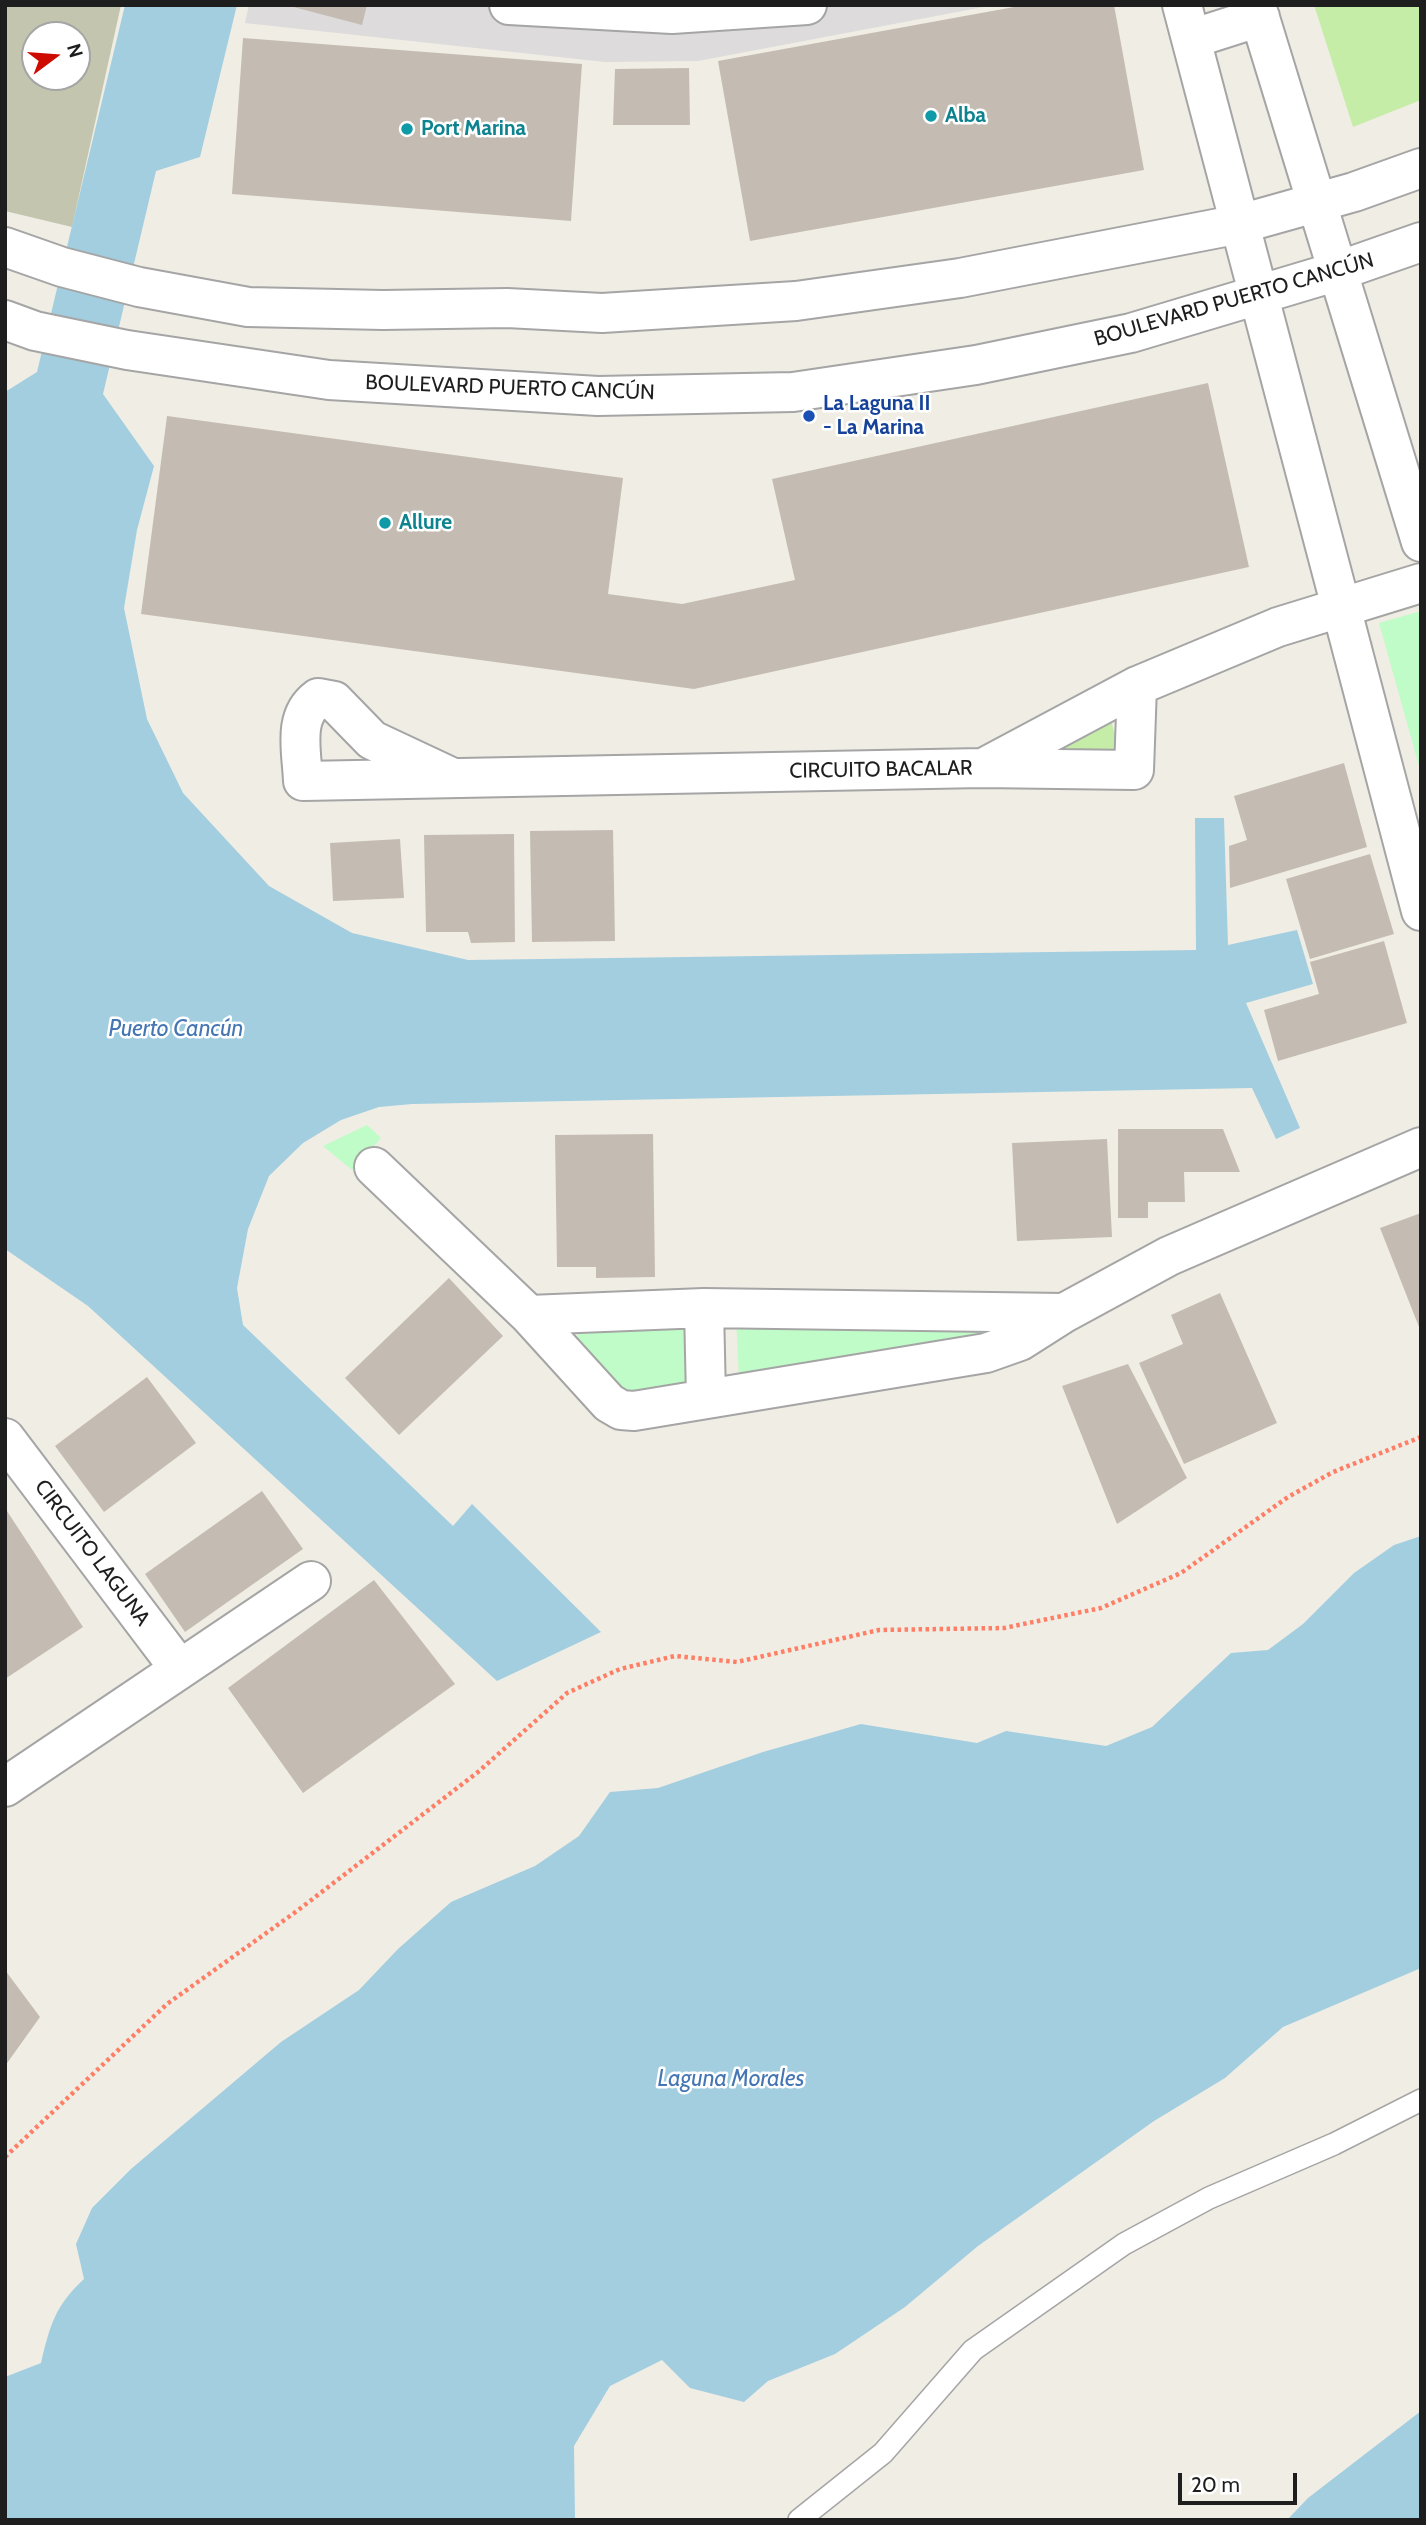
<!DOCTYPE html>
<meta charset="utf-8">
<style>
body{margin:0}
#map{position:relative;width:1426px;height:2525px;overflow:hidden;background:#f0ede4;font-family:Cabin,sans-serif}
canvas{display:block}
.frame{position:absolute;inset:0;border:7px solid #1e1e1e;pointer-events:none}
.north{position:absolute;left:21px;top:21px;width:70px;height:70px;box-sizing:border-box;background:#fff;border:2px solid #a5a5a5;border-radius:50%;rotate:74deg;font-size:19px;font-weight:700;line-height:28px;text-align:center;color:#1e1e1e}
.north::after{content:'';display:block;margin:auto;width:24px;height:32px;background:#cd0b00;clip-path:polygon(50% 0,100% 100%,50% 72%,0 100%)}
.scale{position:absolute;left:1178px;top:2473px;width:119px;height:32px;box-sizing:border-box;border:4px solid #1e1e1e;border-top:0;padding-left:9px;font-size:21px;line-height:24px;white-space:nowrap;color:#1e1e1e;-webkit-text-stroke:5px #fff;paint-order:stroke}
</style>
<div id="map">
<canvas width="1426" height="2525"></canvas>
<div class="frame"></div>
<div class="north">N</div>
<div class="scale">20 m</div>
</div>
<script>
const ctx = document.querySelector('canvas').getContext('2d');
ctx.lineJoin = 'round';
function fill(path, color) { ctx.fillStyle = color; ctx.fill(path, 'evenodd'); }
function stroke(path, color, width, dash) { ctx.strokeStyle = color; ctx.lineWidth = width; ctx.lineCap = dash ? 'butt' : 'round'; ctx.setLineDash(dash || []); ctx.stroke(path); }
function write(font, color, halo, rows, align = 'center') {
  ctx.font = font + ' Cabin,sans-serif'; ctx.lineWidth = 5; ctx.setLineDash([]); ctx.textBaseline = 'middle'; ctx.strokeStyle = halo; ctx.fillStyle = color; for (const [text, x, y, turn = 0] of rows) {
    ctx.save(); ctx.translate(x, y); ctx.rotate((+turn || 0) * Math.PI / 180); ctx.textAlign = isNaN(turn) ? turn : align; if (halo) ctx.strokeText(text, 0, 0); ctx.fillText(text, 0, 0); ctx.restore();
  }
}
const residential = new Path2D(`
 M249,5H994L698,61L605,62L245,23Z`);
const construction = new Path2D(`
 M5,5H121L72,227L5,211ZM35,35H77V77H35Z`);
const grass = new Path2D(`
 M1314,5H1421V100L1353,127Z
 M1109,713L1121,758L1043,749Z`);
const park = new Path2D(`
 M1421,611V773L1379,623Z
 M367,1125L381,1138L352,1170L323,1146Z
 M736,1318L993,1331L987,1336L739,1377Z
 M688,1326L687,1384L624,1398L576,1344L579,1328Z`);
const water = new Path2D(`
 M125,5H237L200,157L156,171L103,394L154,466L137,530L124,608L147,719L183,793L269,886L352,933L468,960L1196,950L1195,818H1224L1228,945L1297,930L1313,984L1246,1003L1300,1128L1276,1139L1252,1088L412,1104L379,1107L341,1120L303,1143L269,1176L248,1229L237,1288L243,1325L453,1526L472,1504L601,1632L497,1681L88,1306L5,1249V392L37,372Z
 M1421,1536V1968L1283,2027L1225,2078L1154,2121L978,2246L905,2307L835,2354L768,2381L744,2402L690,2388L662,2360L610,2386L574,2446L575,2520H5V2377L41,2363C50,2325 55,2306 84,2279L76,2244L92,2208L131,2169L281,2042L359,1990L398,1949L451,1902L535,1866L579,1836L610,1792L658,1788L763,1752L861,1724L977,1743L1006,1731L1106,1746L1152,1727L1231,1653L1268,1650L1303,1624L1354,1573L1394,1545Z
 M1421,2411V2520H1287L1308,2498Z`);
const building = new Path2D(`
 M286,5H367L362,25Z
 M1025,5H1114L1144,170L750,241L718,61Z
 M243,38L582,64L571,221L232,194Z
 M689,68L690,125H613L615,69Z
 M1208,383L1249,567L694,689L141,614L167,416L623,478L608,594L682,604L795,580L772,479Z
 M1344,763L1367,847L1230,888L1229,846L1247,840L1234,796Z
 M613,830L615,941L532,942L530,831Z
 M514,834L515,942L471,943L468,932H426L424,835Z
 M400,839L404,898L333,901L330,843Z
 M1370,854L1394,934L1310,959L1286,879Z
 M1384,941L1407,1023L1278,1061L1264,1010L1319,994L1310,962Z
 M1118,1129H1223L1240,1172H1184L1185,1202H1148V1218H1118Z
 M653,1134L655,1277L596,1278V1267H557L555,1135Z
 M1107,1139L1112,1237L1017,1241L1012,1143Z
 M1421,1213V1332L1380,1228Z
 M449,1278L503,1336L399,1435L345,1378Z
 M1220,1293L1277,1423L1184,1464L1139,1363L1183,1344L1171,1315Z
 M1128,1364L1187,1478L1117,1524L1062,1386Z
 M147,1377L196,1443L104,1512L55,1446Z
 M262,1491L303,1549L185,1632L145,1574Z
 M5,1508L83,1627L5,1679Z
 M374,1580L455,1684L303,1793L228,1688Z
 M5,1970L40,2017L5,2066Z`);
const path = new Path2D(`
 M5,2157L167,2004L297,1911L478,1772L567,1693L620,1669L675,1656L737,1662L879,1630L1004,1628L1101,1608L1181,1573L1288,1497L1333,1472L1421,1437`);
const service = new Path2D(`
 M799,2520L883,2453L973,2350L1124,2244L1209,2198L1334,2144L1421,2100`);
const minor = new Path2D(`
 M509,5L672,14L807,5
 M1341,607L1421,911
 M987,766L1137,686L1278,627L1421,583
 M453,778L372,740L334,701L318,698C292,717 302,752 303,781L982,768L1134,770L1137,686
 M374,1167L529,1315L609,1403L621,1410L634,1411L986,1353L1020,1341L1064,1313L1169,1256L1421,1147
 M704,1308L706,1398
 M529,1315L704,1308L1064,1313
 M5,1438L179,1668
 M5,1787L311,1581`);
const tertiary = new Path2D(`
 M1182,5L1341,607
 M1256,5L1421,542
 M1191,39L1260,17
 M5,247L62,267L139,287L248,307L383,310L507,308L602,313L796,301L960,278L1240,224L1354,192L1421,168
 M5,320L35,331L127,350L329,380L598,396L793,392L976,365L1131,333L1338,271L1421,242`);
const markers = [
 [931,116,7,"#0f9aa8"],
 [407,129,7,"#0f9aa8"],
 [809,416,7,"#1a4fb4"],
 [385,523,7,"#0f9aa8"]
];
const cultureNames = [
 ["Alba",945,116],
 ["Port Marina",421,129],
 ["Allure",399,523]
];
const streetNames = [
 ["BOULEVARD PUERTO CANCÚN",1234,300,-16],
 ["BOULEVARD PUERTO CANCÚN",510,388,2],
 ["CIRCUITO BACALAR",881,770,-1],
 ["CIRCUITO LAGUNA",92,1553,53]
];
const transitNames = [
 ["La Laguna II",823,404],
 ["- La Marina",823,428]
];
const waterNames = [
 ["Puerto Cancún",176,1029],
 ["Laguna Morales",731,2079]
];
fill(residential, '#dddbdb');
fill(construction, '#c4c5af');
fill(grass, '#c5eda7');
fill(park, '#bffcc7');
fill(water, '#a2cee0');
fill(building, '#c4bcb3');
stroke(service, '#a5a5a5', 24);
stroke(minor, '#a5a5a5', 42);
stroke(tertiary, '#a5a5a5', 42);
stroke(path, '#ff7e66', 4.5, [3.5, 3.5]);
stroke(service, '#fff', 21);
stroke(minor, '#fff', 38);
stroke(tertiary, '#fff', 38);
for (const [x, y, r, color] of markers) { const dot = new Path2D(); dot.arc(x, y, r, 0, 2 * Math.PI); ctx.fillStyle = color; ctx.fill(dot); stroke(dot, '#fff', 2.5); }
write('bold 21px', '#0d838f', '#fff', cultureNames, 'left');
write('21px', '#1e1e1e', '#fff', streetNames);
write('bold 21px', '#164399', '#fff', transitNames, 'left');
write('italic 23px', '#4576b3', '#fff', waterNames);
</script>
